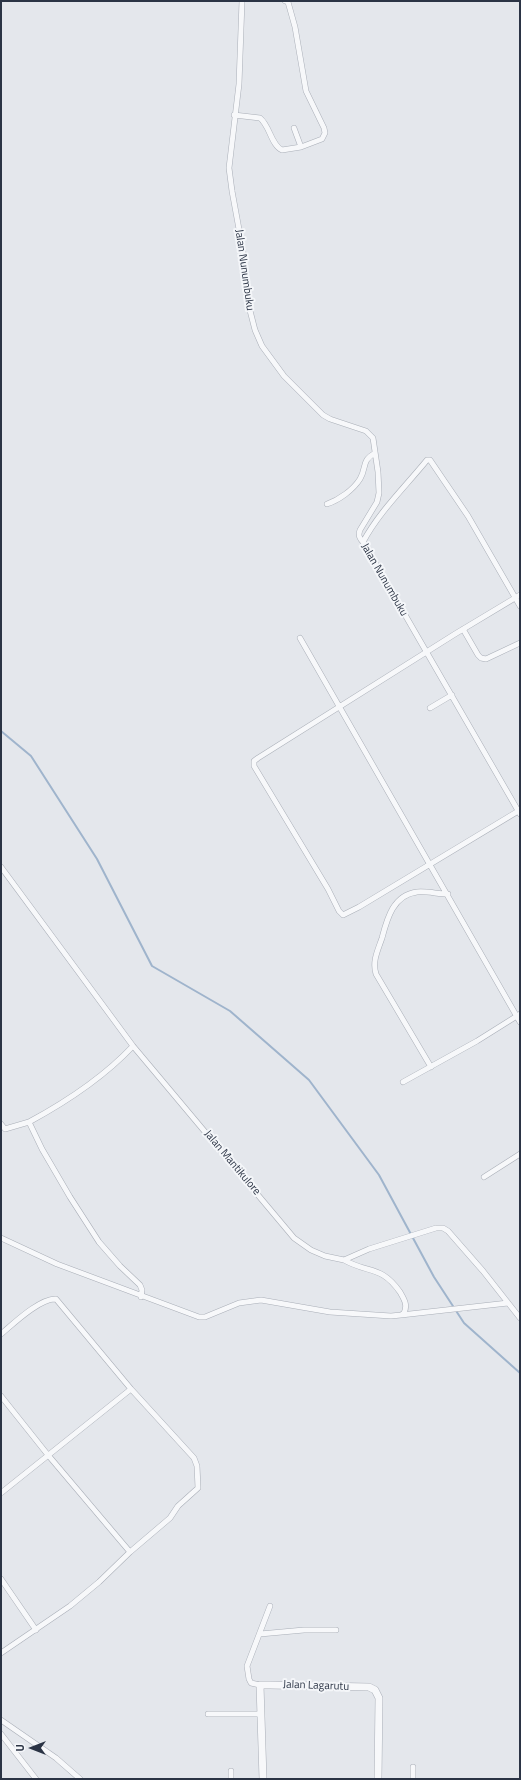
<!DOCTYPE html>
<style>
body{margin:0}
#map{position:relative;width:521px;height:1780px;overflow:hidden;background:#e4e7ec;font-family:"Titillium Web",sans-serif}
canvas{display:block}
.frame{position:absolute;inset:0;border:2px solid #2b3445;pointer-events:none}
.north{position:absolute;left:12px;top:1728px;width:40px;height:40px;-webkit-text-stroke:3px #f4f6f9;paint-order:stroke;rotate:270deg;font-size:11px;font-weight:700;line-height:16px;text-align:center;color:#2b3445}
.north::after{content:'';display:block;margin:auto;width:14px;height:18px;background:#2b3445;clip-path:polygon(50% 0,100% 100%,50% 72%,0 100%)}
</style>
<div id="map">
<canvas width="521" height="1780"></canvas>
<div class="frame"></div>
<div class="north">U</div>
</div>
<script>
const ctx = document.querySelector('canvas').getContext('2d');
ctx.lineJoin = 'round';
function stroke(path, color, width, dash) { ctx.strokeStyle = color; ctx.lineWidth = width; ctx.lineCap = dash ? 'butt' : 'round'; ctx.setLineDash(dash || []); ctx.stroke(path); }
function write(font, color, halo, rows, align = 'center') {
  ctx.font = font + ' "Titillium Web",sans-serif'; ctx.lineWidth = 4; ctx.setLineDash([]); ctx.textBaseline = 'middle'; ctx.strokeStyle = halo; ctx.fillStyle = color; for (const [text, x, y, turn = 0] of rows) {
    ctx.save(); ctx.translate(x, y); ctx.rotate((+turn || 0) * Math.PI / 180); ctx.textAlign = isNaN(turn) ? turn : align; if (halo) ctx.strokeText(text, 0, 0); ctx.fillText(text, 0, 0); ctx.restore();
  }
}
const stream = new Path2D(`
 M1,731L31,756L97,859L152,966L230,1011L309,1080L379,1175L434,1277L464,1323L520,1373`);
const minor = new Path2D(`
 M242,1L239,84L229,168L232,191L243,251L247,299L255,330L262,346L284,376L323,415L330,419L366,431L373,438L378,472L379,493L377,502L360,530C358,535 359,538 363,542L520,814
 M285,1L288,2L295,27L306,91L324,128L325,133L322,139L301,147
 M234,115L260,118C270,126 271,145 282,150L301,147L294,128
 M327,504C339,500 353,490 360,479C367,467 361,461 375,453
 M363,542C379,512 405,487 427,460H430L468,516L520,606
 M520,595L455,634L258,758L254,761V766L328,889L339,911L343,915L359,907L520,810
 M463,629L478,655L481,658L486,659L520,643
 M300,638L520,1022
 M430,708L452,695
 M1,867L133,1046L294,1238L311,1250L325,1256L344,1260L369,1249L436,1228H443L448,1231L483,1271L520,1318
 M133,1046C104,1077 66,1102 29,1122L42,1149L70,1197L99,1242L120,1266L140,1285L142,1290L141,1297
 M431,1067L376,974C372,961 378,950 382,938C387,919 393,895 417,892C427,891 438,894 448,894
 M403,1082L477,1041L520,1014
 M1,1124L5,1129L29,1122
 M484,1177L520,1154
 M1,1238L57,1264L199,1317H205L239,1303L261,1300L330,1312L391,1316L401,1315L404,1313C408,1305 404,1299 400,1292C381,1265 369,1274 344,1260
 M401,1315L508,1303
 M1,1334C13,1324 40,1298 56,1299L131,1389L194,1458L197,1466L198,1488L178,1506L170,1518L130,1552
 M1,1396L48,1455L130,1552L99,1582L70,1606L1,1653
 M1,1493L131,1389
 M1,1579L36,1630
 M260,1634L304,1630H336
 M260,1685L251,1683L249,1679L247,1666L270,1606
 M208,1714H261
 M1,1720L56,1758L80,1779
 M1,1734L36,1779
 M413,1767V1779
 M231,1779V1771`);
const tertiary = new Path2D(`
 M263,1779L260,1685H270L369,1687L375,1690L379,1698L378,1779`);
const streetNames = [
 ["Jalan Nunumbuku",244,270,82],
 ["Jalan Nunumbuku",384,580,60],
 ["Jalan Mantikulore",232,1163,50],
 ["Jalan Lagarutu",316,1686,2]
];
stroke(stream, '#9fb4cc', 2);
stroke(minor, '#a9aeb7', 6);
stroke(tertiary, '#a9aeb7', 8);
stroke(minor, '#f7f8fa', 5);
stroke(tertiary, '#f7f8fa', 7);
write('11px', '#2b3445', '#f4f6f9', streetNames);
</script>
